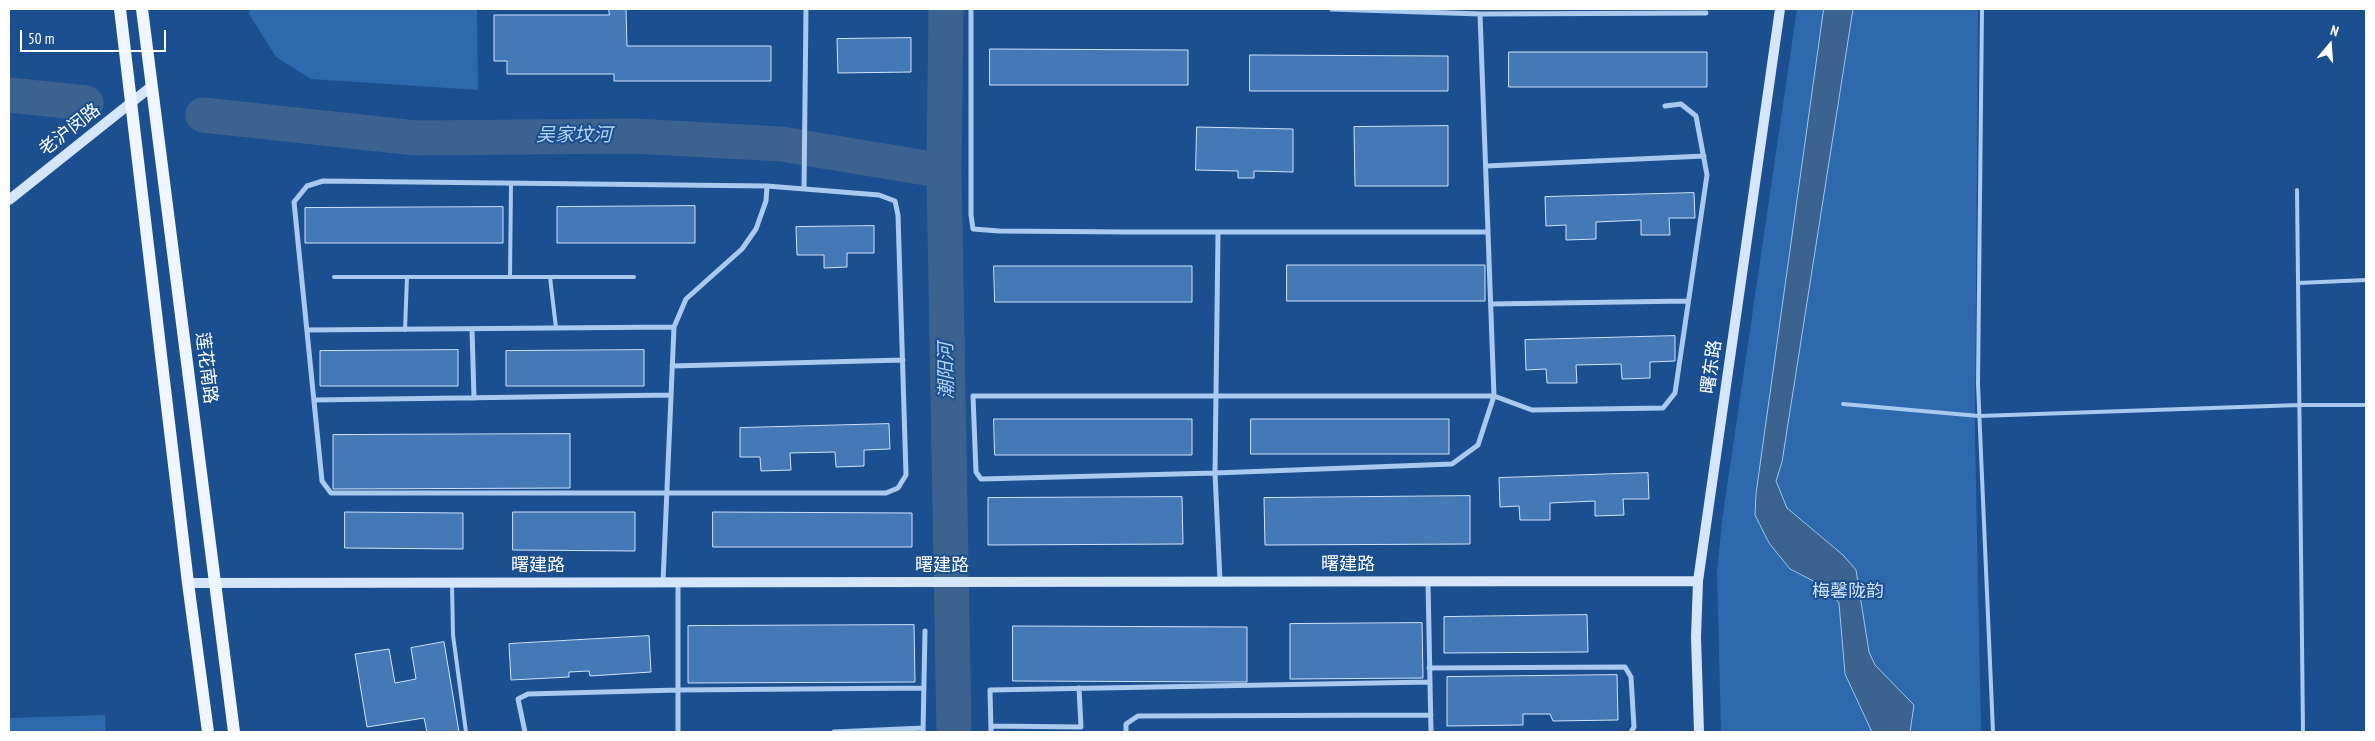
<!DOCTYPE html>
<meta charset="utf-8">
<style>
body{margin:0}
#map{position:relative;width:2375px;height:741px;overflow:hidden;background:#1b4f8f;font-family:"PT Sans Narrow",sans-serif}
canvas{display:block}
.frame{position:absolute;inset:0;border:10px solid #fff;pointer-events:none}
.north{position:absolute;left:2305px;top:20px;width:50px;height:50px;-webkit-text-stroke:4px #1b4f8f;paint-order:stroke;rotate:18deg;font-size:14px;font-weight:700;line-height:20px;text-align:center;color:#fff}
.north::after{content:'';display:block;margin:auto;width:18px;height:22px;background:#fff;clip-path:polygon(50% 0,100% 100%,50% 72%,0 100%)}
.scale{position:absolute;left:20px;top:30px;width:146px;height:22px;box-sizing:border-box;border:2px solid #fff;border-top:0;padding-left:6px;font-size:15px;line-height:18px;white-space:nowrap;color:#fff;-webkit-text-stroke:4px #1b4f8f;paint-order:stroke}
</style>
<div id="map">
<canvas width="2375" height="741"></canvas>
<div class="frame"></div>
<div class="north">N</div>
<div class="scale">50 m</div>
</div>
<script>
const ctx = document.querySelector('canvas').getContext('2d');
ctx.lineJoin = 'round';
function fill(path, color) { ctx.fillStyle = color; ctx.fill(path, 'evenodd'); }
function stroke(path, color, width, dash) { ctx.strokeStyle = color; ctx.lineWidth = width; ctx.lineCap = dash ? 'butt' : 'round'; ctx.setLineDash(dash || []); ctx.stroke(path); }
function write(font, color, halo, rows, align = 'center') {
  ctx.font = font + ' "PT Sans Narrow","Noto Sans SC",sans-serif'; ctx.lineWidth = 4; ctx.setLineDash([]); ctx.textBaseline = 'middle'; ctx.strokeStyle = halo; ctx.fillStyle = color; for (const [text, x, y, turn = 0] of rows) {
    ctx.save(); ctx.translate(x, y); ctx.rotate((+turn || 0) * Math.PI / 180); ctx.textAlign = isNaN(turn) ? turn : align; if (halo) ctx.strokeText(text, 0, 0); ctx.fillText(text, 0, 0); ctx.restore();
  }
}
const green = new Path2D(`
 M250,9H477L478,90L311,79L276,57L249,14Z
 M1797,9H1978L1975,433L1981,732H1721L1717,572L1722,521Z
 M105,715L106,732H9V718Z`);
const water = new Path2D(`
 M1824,9H1853L1782,462L1776,481L1787,508L1843,555L1856,570L1869,652L1875,665L1914,705L1910,732H1872L1845,674L1839,603L1827,588L1790,569L1769,543L1755,515L1756,494Z`);
const river = new Path2D(`
 M946,9L944,171L954,732
 M9,95L86,103
 M203,115L416,138L634,136L781,144L944,171`);
const building = new Path2D(`
 M609,9H626L627,46H771V81H614V74H507V61H494V15H609Z
 M911,38V72L838,73L837,39Z
 M990,49L1188,50V85H990Z
 M1509,52H1707V87H1509Z
 M1250,55L1448,56V91H1250Z
 M1448,126V186H1355L1354,127Z
 M1197,127L1293,129V172L1254,171V178H1238V171L1196,170Z
 M1694,193L1695,218H1669L1670,235H1641V220L1596,222V239L1566,240V225L1546,226L1545,197Z
 M695,206V243H557V207Z
 M503,207V243H305V208Z
 M874,226V253H847V267L824,268V255H797L796,227Z
 M1287,265H1485V301H1287Z
 M994,266H1192V302H995Z
 M1675,336V361L1650,362V378L1622,379L1621,364L1576,365L1577,383H1547L1546,369L1526,370L1525,340Z
 M458,350V386H320V351Z
 M644,350V386H506V351Z
 M994,419H1192V455H995Z
 M1251,419H1449V454H1251Z
 M889,424L890,449L864,450V466L836,467L835,452L790,453L791,470L761,471L760,457H740V428Z
 M570,434V488L333,489V435Z
 M1648,473L1649,499H1623L1624,515L1595,516V501L1550,503V520H1520L1519,506L1500,507L1499,478Z
 M1470,496V544L1265,545L1264,498Z
 M1182,497L1183,544L988,545V498Z
 M345,512L463,513V549L345,548Z
 M513,512H635V551L513,550Z
 M713,512L912,513V547H713Z
 M1587,615L1588,652L1444,653V617Z
 M1422,623L1423,678L1290,679V624Z
 M914,625L915,682L688,683V626Z
 M1013,626L1247,627V682L1013,681Z
 M649,636L651,672L590,676L589,671L569,672V677L511,680L509,644Z
 M444,642L459,732H427L424,718L367,727L355,654L389,649L395,683L416,679L411,648Z
 M1617,675L1618,720L1553,721L1550,714H1523V725L1447,726V677Z`);
const lane = new Path2D(`
 M1982,9L1978,384L1993,732
 M2297,190L2303,732
 M334,277H634
 M510,277L511,183
 M550,277L556,328
 M2298,283L2366,280
 M405,330L407,277
 M1843,404L1979,416L2299,405H2366
 M452,585L453,635L466,732`);
const street = new Path2D(`
 M971,9V215L973,229L999,231L1128,232H1488
 M1332,9L1480,14L1706,13
 M1480,14L1494,396L1478,445L1452,464L1215,473L981,479L976,472L973,396H1494L1532,410L1663,408L1675,393L1707,175L1696,116L1681,104L1665,106
 M1486,166L1704,156
 M323,181L767,186L879,195L895,201L898,215L906,475L898,488L886,493H331L322,481L294,202L307,186Z
 M804,189L806,9
 M1218,233L1215,473L1220,581
 M1491,304L1688,301
 M472,329L474,398
 M307,330L674,327
 M672,366L903,360
 M314,400L671,395
 M663,582L674,327L686,299L742,249L756,229L766,201L767,186
 M1428,582L1431,732
 M678,583V732
 M1429,668L1625,667L1631,677L1634,727L1631,732
 M991,726L1081,727L1079,688
 M525,732L518,699L528,694L678,690L924,688
 M834,732L923,728
 M923,732L925,631
 M991,732L990,690L1430,682
 M1126,732V724L1138,716L1431,715`);
const secondary = new Path2D(`
 M9,200L152,86
 M188,583L1698,581
 M1699,732L1696,637L1698,581L1780,9`);
const primary = new Path2D(`
 M120,9L188,583L208,732
 M142,9L234,732`);
const streetNames = [
 ["老沪闵路",70,130,-38],
 ["曙东路",1712,367,-82],
 ["莲花南路",206,368,83],
 ["曙建路",1348,565],
 ["曙建路",538,566],
 ["曙建路",942,566]
];
const parkNames = [
 ["梅馨陇韵",1848,592]
];
const waterNames = [
 ["吴家坟河",574,136],
 ["潮阳河",947,371,-91]
];
fill(green, '#2e69ad');
fill(water, '#3c6290');
stroke(water, '#9cc4f0', 1);
stroke(river, '#3c6290', 35);
fill(building, '#4478b7');
stroke(building, '#cfe3fa', 1);
stroke(lane, '#a9c9ee', 4);
stroke(street, '#a9c9ee', 5);
stroke(secondary, '#d6e6fa', 10);
stroke(primary, '#f0f6ff', 12);
write('18px', '#fff', '#1b4f8f', streetNames);
write('18px', '#cfe3fa', '#1b4f8f', parkNames);
write('italic 19px', '#b5d3f5', '#1b4f8f', waterNames);
</script>
